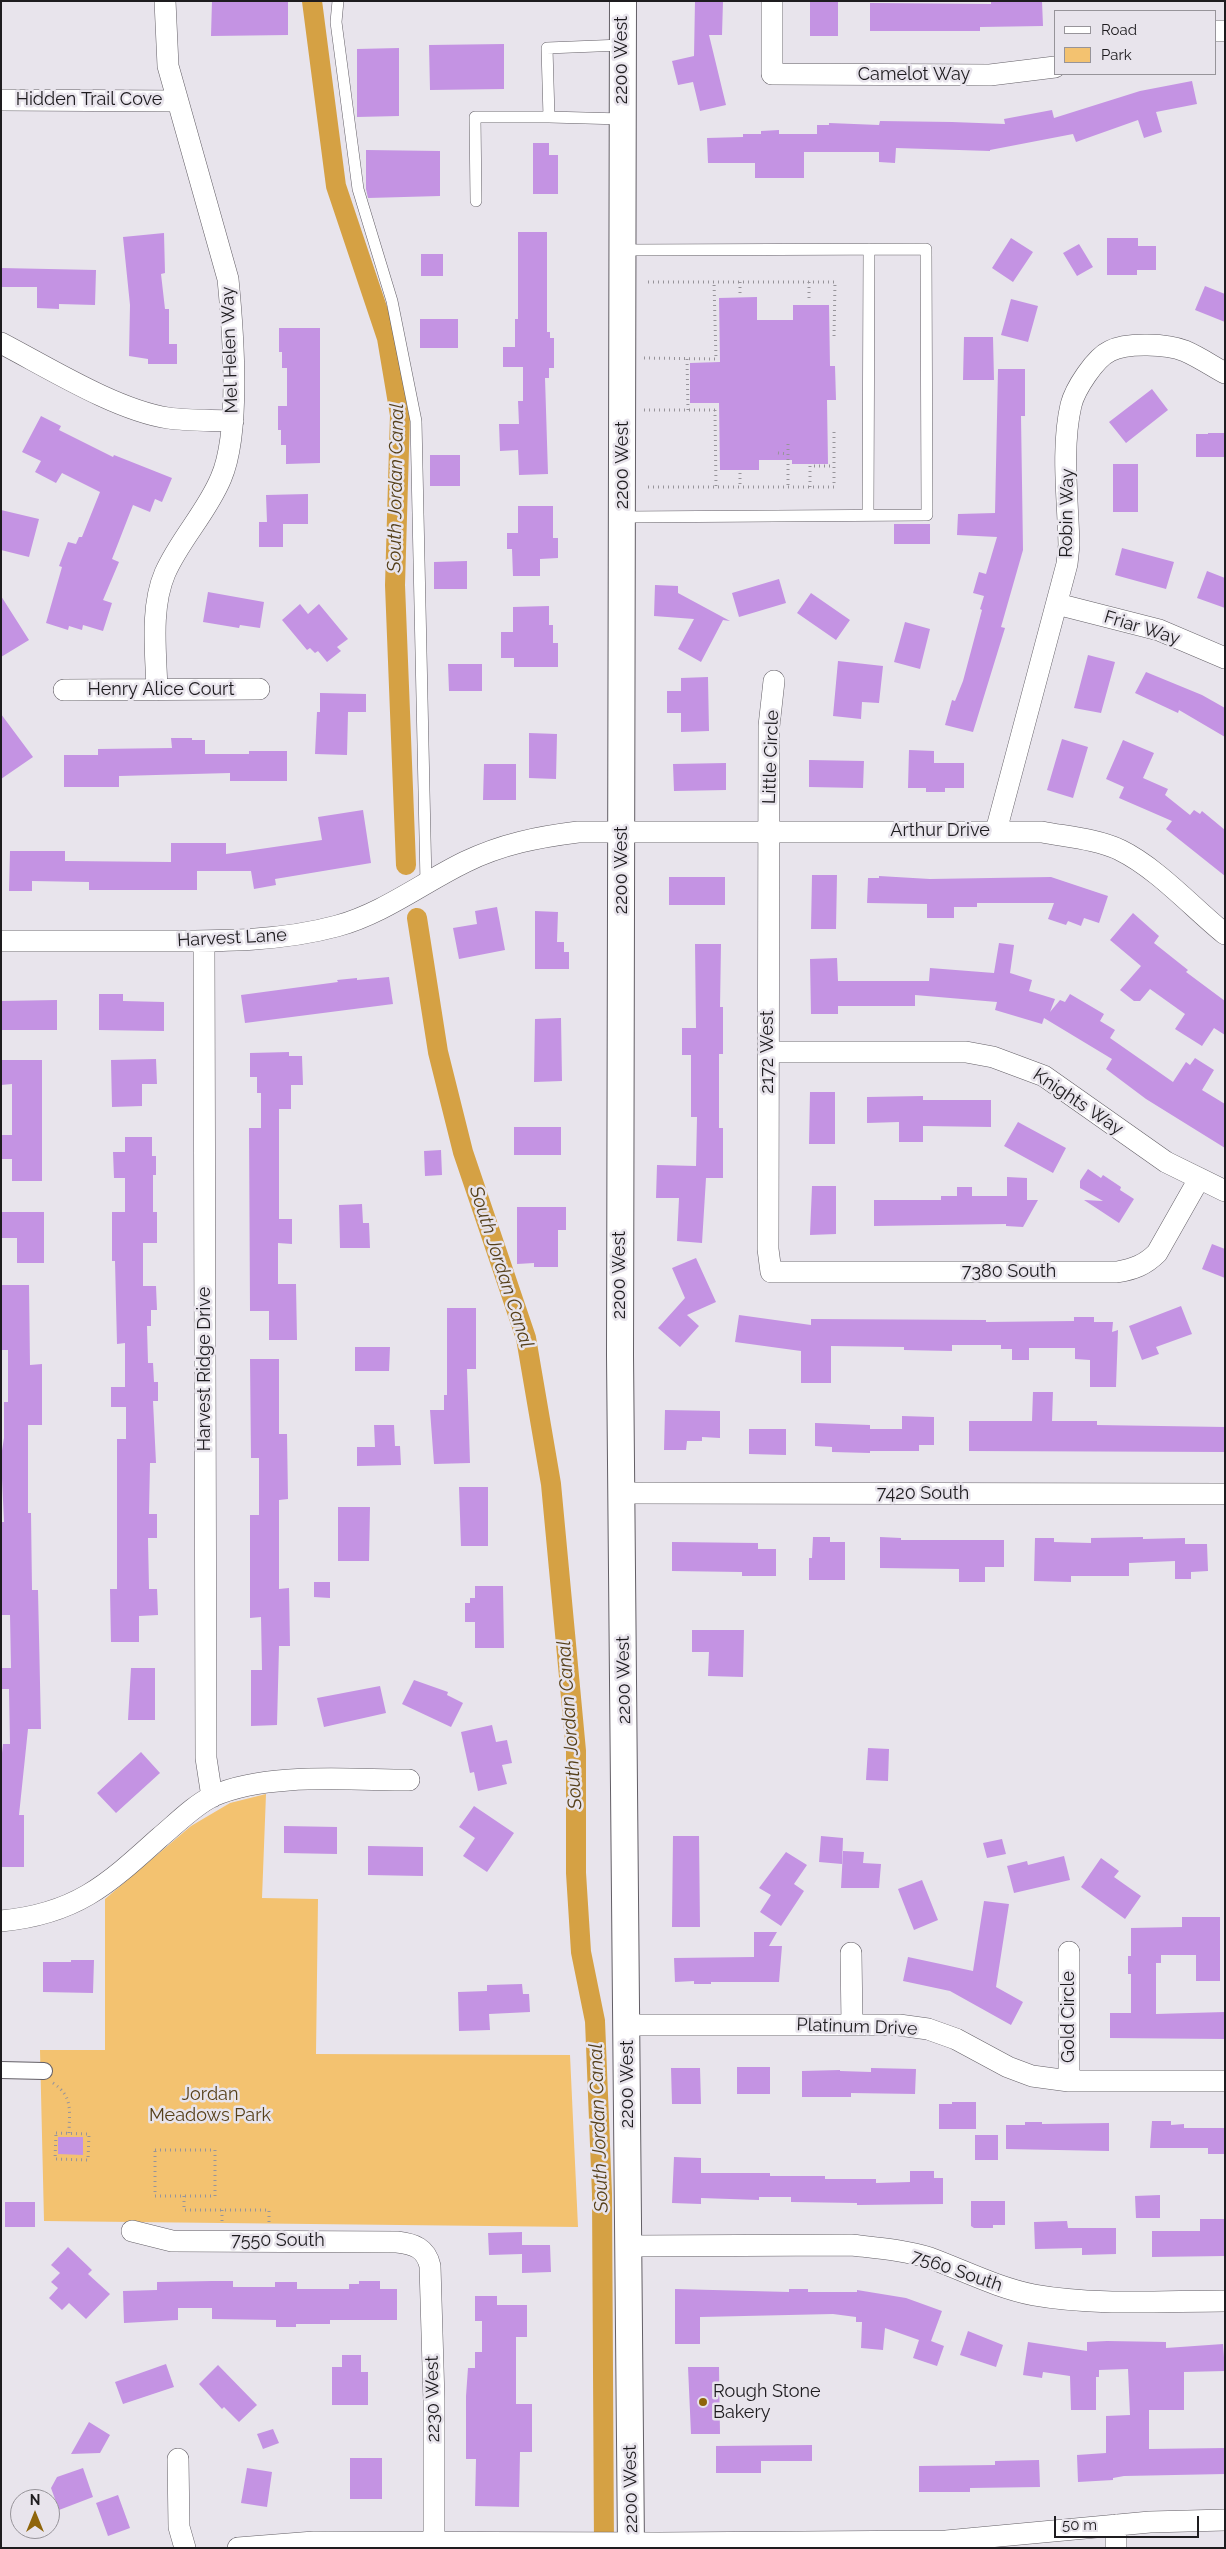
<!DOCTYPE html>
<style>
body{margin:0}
#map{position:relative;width:1226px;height:2549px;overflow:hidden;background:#e8e4ec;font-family:Raleway,sans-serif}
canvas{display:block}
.frame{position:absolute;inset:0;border:2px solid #1e1c1f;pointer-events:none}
.legend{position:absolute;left:1054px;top:10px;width:162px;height:65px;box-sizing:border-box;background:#e8e4ec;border:1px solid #97949a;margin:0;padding:6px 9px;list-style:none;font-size:15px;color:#1e1c1f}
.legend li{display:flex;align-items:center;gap:10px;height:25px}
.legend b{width:25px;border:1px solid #97949a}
.north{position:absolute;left:10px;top:2489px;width:50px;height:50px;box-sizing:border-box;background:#e8e4ec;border:1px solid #97949a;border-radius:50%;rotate:0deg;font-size:14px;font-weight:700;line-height:20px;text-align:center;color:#1e1c1f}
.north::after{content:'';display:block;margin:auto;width:18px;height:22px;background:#8f650b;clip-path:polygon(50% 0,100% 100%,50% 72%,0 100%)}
.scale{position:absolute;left:1054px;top:2516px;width:145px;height:22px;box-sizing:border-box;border:2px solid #1e1c1f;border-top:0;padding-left:6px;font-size:15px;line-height:18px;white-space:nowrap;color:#1e1c1f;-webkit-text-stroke:4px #e8e4ec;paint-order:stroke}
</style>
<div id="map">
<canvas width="1226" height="2549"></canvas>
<div class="frame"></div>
<ul class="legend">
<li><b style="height:6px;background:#fff"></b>Road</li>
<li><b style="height:14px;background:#f3c270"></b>Park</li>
</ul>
<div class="north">N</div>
<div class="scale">50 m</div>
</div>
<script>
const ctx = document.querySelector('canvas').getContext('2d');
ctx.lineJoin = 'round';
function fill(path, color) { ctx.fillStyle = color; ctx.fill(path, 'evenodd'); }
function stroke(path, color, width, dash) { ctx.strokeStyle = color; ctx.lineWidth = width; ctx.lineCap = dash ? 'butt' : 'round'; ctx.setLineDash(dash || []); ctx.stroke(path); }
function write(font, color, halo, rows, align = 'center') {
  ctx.font = font + ' Raleway,sans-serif'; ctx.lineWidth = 5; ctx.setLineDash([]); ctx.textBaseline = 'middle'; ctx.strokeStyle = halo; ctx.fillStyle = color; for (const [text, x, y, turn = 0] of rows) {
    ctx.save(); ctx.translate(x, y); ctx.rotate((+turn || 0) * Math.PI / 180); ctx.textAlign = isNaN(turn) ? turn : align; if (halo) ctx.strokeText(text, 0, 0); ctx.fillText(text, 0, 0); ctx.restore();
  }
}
const green = new Path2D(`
 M266,1794L262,1898L318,1899L316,2054L570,2055L578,2227L44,2221L40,2050H105V1899L191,1826L230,1803Z`);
const canal = new Path2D(`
 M312,1L336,186L387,338L400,415L395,585L406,865
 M417,918L438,1052L463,1152L526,1338L551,1484L576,1751V1873L581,1952L595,2021L602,2194L604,2548`);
const building = new Path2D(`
 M212,1H288V35L211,36Z
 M695,1H723L722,35H709L726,105L700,111L693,82L678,85L672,61L694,56Z
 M810,1H838V36H810Z
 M991,1H1042L1043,26L980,27V31H870V3L991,4Z
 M504,44V89L430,90L429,45Z
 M399,48V116L357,117V49Z
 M1192,81L1197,104L1156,112L1162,132L1144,138L1138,120L1076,142L1073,134L990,150V151L896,148L895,163L879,162V152H804V178H755V163H708L707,138L743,137V134H761V131L779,130V134H817V125H829V123L879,125L880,121L952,122L1005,124L1004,119L1052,110L1054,118L1140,91Z
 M533,143H549V155H558V194H533Z
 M366,150L440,151V196L368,198L366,189Z
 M518,232H547V332H550V338H554V368H549V378H545L548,474L519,475L518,450L500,451L499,424H519L518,401H523V367H503V347H515V319H518Z
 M164,233L165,273L161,274L165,309H169V344H177V364H148V359L129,356L130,305L123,237Z
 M1011,238L1033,252L1013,282L992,268Z
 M1107,238H1138V246H1156V270H1137V275H1107Z
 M1079,244L1093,267L1077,276L1063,253Z
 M421,254H443V276H421Z
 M1,268L96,270L95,305L59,304V309L37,308V287H1Z
 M1205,286L1225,294V322L1195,310Z
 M757,297V320H793V305H829L830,366H835L836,400H827L828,464H792V460H759V470H720L719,403H690V363L720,362L719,298Z
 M1011,299L1038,306L1028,342L1001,335Z
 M420,319H458V348H420Z
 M279,328H320V463L286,464V445H281V430H278V406H287V368H282V352H279Z
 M964,337H993L994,380H963Z
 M998,369H1025V416H1021L1023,550L1001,627L1005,628L973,732L945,725L952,700L955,701L963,681L982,610L980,609L984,596L973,593L979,572L986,574L997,537L957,535L958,514L995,513Z
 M1152,389L1168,410L1126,443L1109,422Z
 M41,416L61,426L59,430L113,457L114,455L172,478L162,502L155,499L150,512L133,505L112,559L119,562L103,600L112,603L103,631L83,625L82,630L69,626L68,630L46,623L62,567L59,566L68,542L76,544L79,537H82L100,492L62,473L56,483L35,472L41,461L22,452Z
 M1208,433H1225V457H1196V434H1208Z
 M430,455H460V486H430Z
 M1113,464H1138V512H1113Z
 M308,494V524H283V547H259V522H267L266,495Z
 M518,506H553V538H558V558L540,559V576H513L512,549H507V533H518Z
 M1,510L39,519L29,557L1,550Z
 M894,524H930V544H894Z
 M1122,548L1174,562L1166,589L1115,575Z
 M467,561V589H434V562Z
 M1207,571L1225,578V608L1197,598Z
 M779,579L786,603L739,617L732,593Z
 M655,585L678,586V593L730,621L723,620L701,662L678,649L694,619L654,616Z
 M208,592L264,602L260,628L240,625L239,628L203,622Z
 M811,593L850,620L836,640L797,613Z
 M1,596L29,640L1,657Z
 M300,604L308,614L319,604L348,639L337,647L341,651L327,662L318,651L315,653L310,648L307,650L282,620Z
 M549,606V625H553V643H558V667H514V658H501V632H513V607Z
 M905,622L930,629L920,669L894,662Z
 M1088,655L1115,662L1101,713L1074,708Z
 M838,661L883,666L879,703L862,702L861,719L833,716Z
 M448,664H482V691H449Z
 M1146,672L1202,695L1225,708V737L1179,710L1178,713L1135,693Z
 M708,677L709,731L681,732V713H667V691H681V678Z
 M320,693L366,694V712H348L347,755L315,754L317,712H320Z
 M1,714L33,757L1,779Z
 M529,733L557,734L556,779L529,778Z
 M171,738H192V740H205V754H249V751H287V781H230V773L119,776V787H64V755H98V749L172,748Z
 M1062,739L1088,747L1073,798L1047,790Z
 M1123,740L1154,753L1143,778L1168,789L1165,795L1190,815L1194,810L1200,814L1202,811L1225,830V876L1166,829L1172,821L1119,798L1124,787L1106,779Z
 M909,750L934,751V763H964V788H945V792H926V788H908Z
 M809,760L864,761L863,788L809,787Z
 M726,763V790L674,791L673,764Z
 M484,764H516V800H483Z
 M363,810L371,863L275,879L276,885L254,889L251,871H197V890H89V882L32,881V891H9L10,851H65V861L171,862V843H226V854L322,840L318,817Z
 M812,875H837L836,929H811Z
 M879,876L930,879L1051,877L1108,896L1099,923L1084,918L1081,926L1068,921L1066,925L1048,919L1054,903H977V907H954V918H927V904L867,903L868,878H879Z
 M669,877H725V905H669Z
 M497,907L505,950L459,959L453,928L477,924L475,911Z
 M535,911L558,912L557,942H564V952H569V969H535Z
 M1133,913L1159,936L1154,943L1188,970L1186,972L1225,1001V1035L1214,1028L1202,1046L1175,1029L1185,1014L1150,989L1140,1001H1134L1120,990L1141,966L1110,940Z
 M999,943L1014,945L1010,973L1032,980L1029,991L1055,999L1050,1012L1060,1000L1065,1002L1070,994L1104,1014L1100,1021L1115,1030L1110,1038L1173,1082L1186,1062L1190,1065L1195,1058L1214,1070L1202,1090L1225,1104V1148L1146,1099L1106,1069L1112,1059L1044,1018L1042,1024L995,1010L997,1002L915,995V1006H838V1014H811L810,959L837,958L838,981H929L930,968L994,973Z
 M695,944H721L720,1007H723V1054H719V1128H723V1178H706L702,1243L677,1241L679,1198H656L657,1165L696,1166L697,1117H691V1055H682V1028H696Z
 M389,977L393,1004L245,1023L241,995L338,982L337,980L357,978V980Z
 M99,994H123V1001L164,1002V1031L99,1030Z
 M57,1000V1030H1V1001Z
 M561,1018L562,1081L534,1082L535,1019Z
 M289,1052V1056H302L303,1085H291V1109H279V1219H292V1244L278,1243V1284H296L297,1340H269V1311H250L249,1128H261V1093H257V1077H250V1053Z
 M156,1059L157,1084H142V1106L112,1107L111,1060Z
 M1,1060H42V1181H12V1159H1V1135H12V1084L1,1085Z
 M810,1092H835V1144H809Z
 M923,1096V1100H991V1127L923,1126V1142H899V1122L867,1123V1097Z
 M1018,1122L1066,1148L1053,1173L1004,1146Z
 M514,1127H561V1155H514Z
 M125,1137H152V1156H156V1175H153V1212H157V1243H143V1286H156L157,1310H151V1326H147L148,1363H153L154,1382H158V1401H153L156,1463H150L149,1514H157V1538H148L149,1589H157L158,1615L139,1616V1642H111L110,1589H117V1439H126V1407H111V1387H125V1343L117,1344L115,1261H112V1212H125V1178H114L113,1152H125Z
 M441,1150L442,1175L425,1176L424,1151Z
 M1088,1169L1101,1178L1103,1175L1121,1187L1120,1190L1134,1199L1119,1223L1084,1200L1103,1201L1080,1188V1181Z
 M1007,1177L1027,1178V1200H1038L1023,1227L1006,1226V1224L874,1226V1200H941V1196H957V1187H972V1196H1007Z
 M812,1186H836V1234L810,1235Z
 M362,1204L363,1223H369L370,1248H340L339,1205Z
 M517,1207H566V1230H558V1267H534V1263L517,1264Z
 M1,1212H44V1263H17V1238H1Z
 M1212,1244L1225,1249V1278L1202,1269Z
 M696,1258L716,1302L687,1315L699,1326L680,1347L658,1328L685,1298L672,1268Z
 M1,1285H29L30,1365L42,1364V1425H28V1513H31L32,1590H38L41,1729H28L19,1815H24V1867H1V1762L3,1744H10L9,1689H1V1668H11L10,1615H1L2,1522H4L1,1457L4,1438V1402H8V1350H1Z
 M1181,1306L1192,1334L1156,1347L1159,1354L1142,1360L1129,1326Z
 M447,1308H476V1369H467L470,1463L434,1464L430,1410H444V1395H447Z
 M739,1315L811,1325V1319L986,1320V1322L1074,1321V1317H1094V1322H1113L1112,1332L1118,1330L1116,1387H1090V1360L1075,1359V1348H1029V1360H1012V1349H1001V1345H952V1351L904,1350V1347L831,1346V1383H801V1351L735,1342Z
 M355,1347H390L389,1371H355Z
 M250,1359H279V1434H287L288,1499L279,1500V1589L289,1588L290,1646H279L277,1725L251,1726V1670H262L261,1617L250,1618V1515H259V1458H251Z
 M1033,1392H1053L1052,1421H1097V1425L1225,1427V1452L969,1451V1421H1032Z
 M665,1410L720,1411V1438L702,1437V1441H687L686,1450H664Z
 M902,1416L934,1417V1445H919V1451H870V1453L832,1452V1447L815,1446V1423L870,1425V1429H902Z
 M374,1425H394L395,1446H400L401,1465L357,1466V1447H375Z
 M749,1429H786V1455L749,1454Z
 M459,1487H488V1546H461Z
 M338,1507H370L369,1561H338Z
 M813,1537H830V1542H845V1580H809V1558H812Z
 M880,1537L901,1538V1540H1004V1567H985V1582H959V1569L880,1568Z
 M1143,1537V1539L1185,1538V1544H1207L1208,1571L1191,1572V1579H1175V1561L1129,1563V1576H1071V1582L1034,1581L1035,1538H1054V1542L1091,1543V1538Z
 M672,1542L758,1543V1549H776V1576H742V1572L672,1571Z
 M314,1582H330V1598L314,1597Z
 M475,1586H503L504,1648H475V1622H465V1603H470V1598H475Z
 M692,1630H744L743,1677L708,1676L709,1652H692Z
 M131,1668H155V1720H128Z
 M414,1680L448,1692L447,1695L463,1703L451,1727L402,1704Z
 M380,1686L386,1713L324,1727L317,1698Z
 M492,1725L496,1742L507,1740L512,1763L502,1765L507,1784L478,1791L474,1772L470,1773L461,1732Z
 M868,1748L889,1749L888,1781L866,1780Z
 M141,1752L160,1773L116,1813L97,1793Z
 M474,1806L514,1833L487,1872L463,1856L475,1838L459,1827Z
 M284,1826L337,1827V1854L284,1853Z
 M673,1836H699L700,1927H672Z
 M821,1836L843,1838L842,1864L819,1862Z
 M1002,1839L1006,1854L987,1858L983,1843Z
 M368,1846L423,1847V1876L368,1875Z
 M843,1851L864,1852L863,1863L881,1864L879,1888H841Z
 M786,1852L807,1865L794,1884L804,1891L781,1926L760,1912L771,1895L759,1888Z
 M1064,1856L1070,1880L1014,1893L1007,1866L1027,1861L1028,1865Z
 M1101,1858L1119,1871L1114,1877L1141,1896L1125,1919L1081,1887Z
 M922,1880L938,1920L914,1930L898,1889Z
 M984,1901L1009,1904L996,1987L1023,2002L1011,2025L950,1991L903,1981L908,1957L973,1971Z
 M1182,1917H1220V1981H1196V1955H1161V1963H1156V2014L1225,2012V2039L1110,2038V2013H1131V1974H1128V1956H1131V1928L1182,1927Z
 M754,1932H777L769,1946H782L779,1982H711V1984H694V1981L675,1982L674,1958L754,1957Z
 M71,1960H94L93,1993L43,1992V1962H71Z
 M522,1984L523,1994H529L530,2012L489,2014L490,2030L459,2031L458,1992L487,1991V1985Z
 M737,2067H770V2094H737Z
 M671,2068H700L701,2104H672Z
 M871,2068L916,2069L915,2094L851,2093V2097H802V2071L840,2070V2071L871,2072Z
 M952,2102H976V2129H939V2104H952Z
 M1152,2121H1171V2125L1184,2124V2128H1225V2154H1208V2148H1150Z
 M1025,2122H1042V2124L1109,2123V2151L1006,2149V2125H1025Z
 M975,2135H998V2160H975Z
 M58,2137H83V2155L58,2154Z
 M674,2157L701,2158V2173H770V2176H825V2179H876V2183L910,2182V2171H934V2178H943V2204L857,2205V2203L791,2202V2197H759V2200L701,2198V2204L672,2203Z
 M1160,2195V2218H1136L1135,2196Z
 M971,2201H1005V2225H993V2228H974L971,2226Z
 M5,2202H35V2227H5Z
 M1200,2219H1225V2256L1152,2257V2231H1200Z
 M1067,2221L1068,2228H1116V2254L1082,2255V2248L1035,2249L1034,2222Z
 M522,2232V2245H550L551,2272L522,2273V2254L489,2255L488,2233Z
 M68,2247L92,2270L88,2274L110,2294L86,2319L69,2303L62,2310L49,2298L58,2288L51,2282L60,2273L51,2265Z
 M212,2281H233V2287H275V2282H297V2289H349V2284H359V2281H380V2289H397V2320H330V2324H296V2327H276V2320L212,2319V2308H178V2320L124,2323L123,2291L157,2290V2282Z
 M675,2289L789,2292V2289H808V2292H857V2290L906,2298L942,2311L931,2341L944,2346L937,2366L913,2358L919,2340L885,2328L883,2350L861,2348L862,2322H856V2317L833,2314L700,2317V2344H675Z
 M475,2296H497V2305H527V2337H516V2404H532V2452H520L519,2507L475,2506L476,2459H466V2396L468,2368H475V2352H482V2321H475Z
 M968,2331L1003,2345L996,2367L960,2355Z
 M1107,2341L1166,2342V2348L1223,2344L1225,2371L1184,2372V2410H1149V2449L1225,2448V2474L1124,2476L1113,2478V2480L1078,2482L1077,2455L1106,2453V2416L1130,2415L1128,2369L1099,2370V2377H1096V2410H1071L1070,2376L1043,2372L1042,2378L1023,2375L1028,2342L1087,2351V2342Z
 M342,2355H361V2372H368V2405H332V2367H342Z
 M166,2364L174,2387L123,2404L115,2382Z
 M218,2365L257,2405L239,2422L224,2407L222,2409L199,2384Z
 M688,2367H719L720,2434H691Z
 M89,2422L110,2435L100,2453L71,2454Z
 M273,2429L279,2443L263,2449L257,2434Z
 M812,2445V2461H761V2473H716V2446Z
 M350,2458H382V2499H350Z
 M1039,2460L1040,2487L970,2488V2492H919V2466L995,2465V2461Z
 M83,2468L93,2497L59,2510L51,2488L57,2477Z
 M247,2468L272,2472L267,2507L241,2503Z
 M118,2495L130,2528L108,2536L96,2503Z`);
const path = new Path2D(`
 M648,282H835L834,338
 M740,282V295
 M809,282V301
 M644,358L716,359L714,282
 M687,359L688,410
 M644,410H717
 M715,410L716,487
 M788,444V487
 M778,453L788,454
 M740,473V487
 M648,487H834V429
 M810,487V466H834
 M53,2083C74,2097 69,2112 69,2134
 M56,2133L89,2134L88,2160L55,2159Z
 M155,2150H215V2196H155Z
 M184,2196V2210H269V2223
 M222,2210V2222`);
const service = new Path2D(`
 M338,1L336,22L358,189L392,301L416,421L426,883
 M549,117L622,119
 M476,201L475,117H549L547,48L622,45
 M622,250L926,249L927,515L623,517
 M868,515L869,249`);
const pedestrian = new Path2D(`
 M1,2070L44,2071`);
const minor = new Path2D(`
 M772,1V74L990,75L1055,67
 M1215,31H1225
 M1,100L177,101
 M1,343C49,368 116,410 168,418C189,421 211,420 233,421
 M1057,604L1159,630L1225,658
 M774,681L769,726L768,1249L771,1272H1117C1134,1269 1145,1265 1157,1253L1199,1179
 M64,690L259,689
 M157,690C156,653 150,608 165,573C180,539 207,512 221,478C241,432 233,330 228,279L168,66L165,1
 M996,831L1067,564L1069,545C1068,501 1061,448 1071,405C1075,389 1095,358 1110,351C1127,342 1168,344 1185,351C1199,357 1212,366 1225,373
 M1,941C53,941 105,941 156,941C217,941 278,942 337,926C384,913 422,883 465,862C502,844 538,837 578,832H1042C1068,837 1096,839 1120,850C1157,868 1193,908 1225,934
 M204,941L206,1758L212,1797
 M768,1052H966L993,1057L1044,1076L1166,1162L1225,1191
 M622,1493L1225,1494
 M1,1921C75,1914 106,1886 159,1838C176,1824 193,1806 213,1796C267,1772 350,1780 409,1780
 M1069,1952V2081
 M851,1953L852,2024
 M628,2025H899L928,2029L956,2039L1008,2067L1032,2076L1069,2081H1225
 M132,2231L172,2241L397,2242C414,2244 426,2248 430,2266L434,2400V2548
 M629,2246L851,2245C877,2248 905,2250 930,2258C965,2271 998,2288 1034,2295C1096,2306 1162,2301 1225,2301
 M178,2459L179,2527L185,2548
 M238,2548L314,2542L659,2543L946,2541L1150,2522L1225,2520
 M1116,2548V2525`);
const tertiary = new Path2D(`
 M623,1L620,1355L631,2548`);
const markers = [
 [703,2402,5,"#8f650b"]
];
const streetNames = [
 ["2200 West",622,60,-90],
 ["Camelot Way",914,75],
 ["Hidden Trail Cove",89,100],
 ["Mel Helen Way",230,350,-92],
 ["2200 West",623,465,-90],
 ["Robin Way",1067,513,-89],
 ["Friar Way",1142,628,17],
 ["Henry Alice Court",161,690],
 ["Little Circle",771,757,-88],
 ["Arthur Drive",940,831],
 ["2200 West",622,870,-90],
 ["Harvest Lane",232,938,-3],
 ["2172 West",768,1052,-90],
 ["Knights Way",1078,1102,34],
 ["7380 South",1009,1272],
 ["2200 West",620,1275,-90],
 ["Harvest Ridge Drive",205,1369,-90],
 ["7420 South",923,1494],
 ["2200 West",624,1680,-91],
 ["Gold Circle",1069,2017,-90],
 ["Platinum Drive",857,2027,2],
 ["2200 West",628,2084,-90],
 ["7550 South",278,2241],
 ["7560 South",957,2271,19],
 ["2230 West",433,2399,-91],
 ["2200 West",631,2489,-91]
];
const parkNames = [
 ["Jordan",210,2095],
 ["Meadows Park",210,2116]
];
const poiNames = [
 ["Rough Stone",713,2392],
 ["Bakery",713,2413]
];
const waterNames = [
 ["South Jordan Canal",396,488,-89],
 ["South Jordan Canal",501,1267,72],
 ["South Jordan Canal",570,1725,-94],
 ["South Jordan Canal",599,2128,-92]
];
fill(green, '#f3c270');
stroke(canal, '#d5a144', 20);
fill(building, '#c493e3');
stroke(service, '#635f66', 12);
stroke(pedestrian, '#635f66', 18);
stroke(minor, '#635f66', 22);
stroke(tertiary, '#635f66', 28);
stroke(path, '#97949a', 3, [1, 4]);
stroke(service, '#fff', 11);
stroke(pedestrian, '#fff', 16);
stroke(minor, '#fff', 21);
stroke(tertiary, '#fff', 26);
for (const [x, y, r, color] of markers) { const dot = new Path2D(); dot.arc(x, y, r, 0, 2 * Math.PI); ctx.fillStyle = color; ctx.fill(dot); stroke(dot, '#e8e4ec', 2); }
write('18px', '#1e1c1f', '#e8e4ec', streetNames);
write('18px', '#553f19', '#e8e4ec', parkNames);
write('18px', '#1e1c1f', '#e8e4ec', poiNames, 'left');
write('italic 19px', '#56401a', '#e8e4ec', waterNames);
</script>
